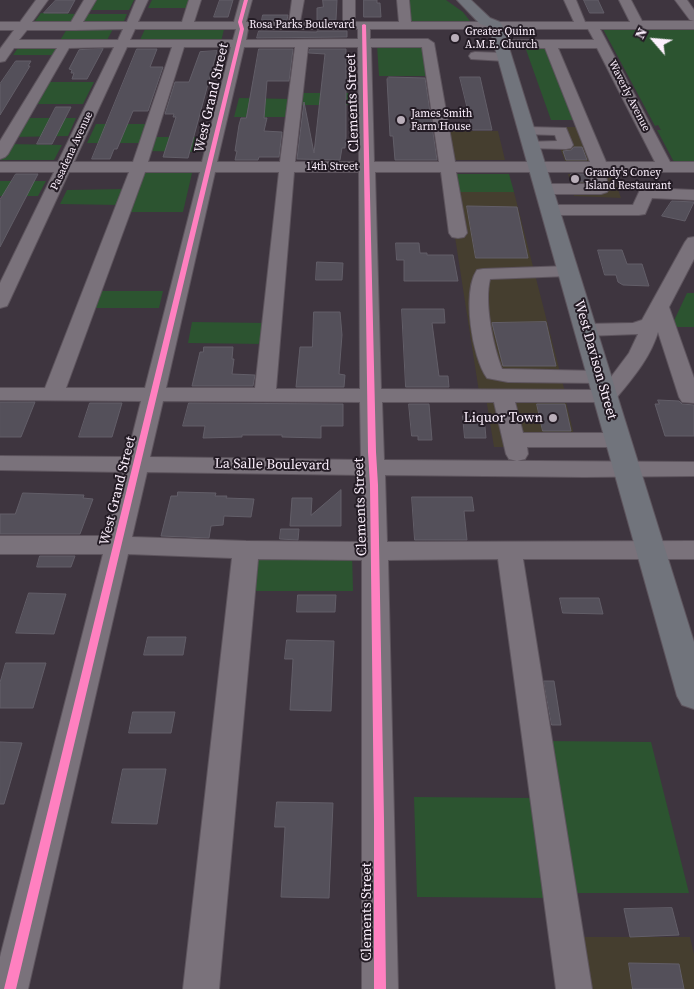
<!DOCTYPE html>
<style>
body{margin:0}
#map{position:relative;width:694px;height:989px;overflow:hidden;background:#3e353f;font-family:"Source Serif 4",serif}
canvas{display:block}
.north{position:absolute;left:629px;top:15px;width:50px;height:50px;-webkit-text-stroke:4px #241c25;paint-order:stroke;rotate:297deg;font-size:14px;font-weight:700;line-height:20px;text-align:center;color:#fcf0fd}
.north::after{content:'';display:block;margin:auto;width:18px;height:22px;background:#fcf0fd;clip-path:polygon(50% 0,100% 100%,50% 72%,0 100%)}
</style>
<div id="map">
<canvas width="694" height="989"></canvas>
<div class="north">N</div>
</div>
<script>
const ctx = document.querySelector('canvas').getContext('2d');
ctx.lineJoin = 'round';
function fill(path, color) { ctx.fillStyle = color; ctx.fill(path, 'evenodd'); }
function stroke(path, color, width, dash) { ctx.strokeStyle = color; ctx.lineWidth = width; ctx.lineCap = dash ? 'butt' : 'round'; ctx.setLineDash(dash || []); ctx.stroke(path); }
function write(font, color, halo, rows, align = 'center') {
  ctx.font = font + ' "Source Serif 4",serif'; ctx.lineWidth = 4; ctx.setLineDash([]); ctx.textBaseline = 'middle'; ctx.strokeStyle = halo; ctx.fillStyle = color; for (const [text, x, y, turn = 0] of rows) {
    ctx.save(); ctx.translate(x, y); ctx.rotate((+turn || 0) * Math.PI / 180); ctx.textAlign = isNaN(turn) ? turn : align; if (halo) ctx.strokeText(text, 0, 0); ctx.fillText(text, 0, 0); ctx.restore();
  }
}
const commercial = new Path2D(`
 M552,127H580L595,161H565Z
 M447,131H498L505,160H451Z
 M568,174H613L621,198L574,196Z
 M457,192H514L565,392H479L455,237Z
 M486,398H565L577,447H494Z
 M576,937H690L694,954V989H584Z`);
const green = new Path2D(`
 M94,0H134L129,10H88Z
 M152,0H192L189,8H148Z
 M406,0H446L463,12L470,21H409Z
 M41,13L78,14L74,21H35Z
 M85,14H127L124,21H81Z
 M67,29H113L106,42H59Z
 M145,29H224L221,42H139Z
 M603,29H694V162H674L657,130H661L658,125L655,126Z
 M524,44H548L578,120H551Z
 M20,45H60L54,55H13Z
 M377,45H424L429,76H379Z
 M44,82H94L83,104H32Z
 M302,93H352V105H301Z
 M239,98L291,99L289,117H234Z
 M23,118H76L68,136L13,137Z
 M96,124H146L140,143H87Z
 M151,137H203L199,152L147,151Z
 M10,144L62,145L54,160H1Z
 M140,173H192L183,212H126Z
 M454,174H509L514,192H457Z
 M0,181H46L38,196H0Z
 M125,189L119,205L60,204L67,190Z
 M98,291H163L159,308H92Z
 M687,293H694V327H671Z
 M192,322L267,323L264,344L188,343Z
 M259,552H352L353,591H254Z
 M546,741L651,742L689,893H569Z
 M414,797L535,798L548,898L417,897Z`);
const building = new Path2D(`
 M56,0H75L68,13H44Z
 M220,0H233L228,17H214Z
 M323,0H337L336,20H317V8L323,7Z
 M364,0H377V3H380L381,17H364Z
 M584,0H598L604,13H590Z
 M263,15H288L287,20H262Z
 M259,31L317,32V31H347V37L257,38Z
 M103,49L87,79H72L74,73H71L72,70L69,69L79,50Z
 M137,49H157L150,67H163L148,111H133L117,149H114L110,159H92Z
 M259,49H293L289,81H267L264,118H267L264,131L282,132L279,157H259L258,160H235L237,151H235L239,125L241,118H246Z
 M310,49H346V137L345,148H342L340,160L297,159L304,102L314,153L325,54L309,53Z
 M217,51L188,158L163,157L176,117H173L174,114H165L175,82H189L200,52Z
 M16,61H31L28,66H30L0,115V84Z
 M389,77L425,78L437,160H395L393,136H390L387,79Z
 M460,77H480L492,130H473Z
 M56,107H71L52,144H37Z
 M574,147H582L587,160H566L563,151L571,150Z
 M16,174H38L0,247V200Z
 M571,174H588L590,182H574Z
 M672,201L694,202L685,221L662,216Z
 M467,206L517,207L528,258H476Z
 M396,243H419L420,253H427V255H453L458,281H404V260H397Z
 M598,250H622L627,264H642L649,286L623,285L618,282L616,275H605Z
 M317,262L343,263L342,280H316Z
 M402,309H444L445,323H432L439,376H448L449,387H406Z
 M314,312H340L342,335L339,374L345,375L344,387H296L300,347H312Z
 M546,322L556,366H503L492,323Z
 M204,347H233L232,359H234L232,374L255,375L253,386H192L200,352H203Z
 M658,400L679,401L682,404L694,405V436H665L655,404H659Z
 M0,402H35L21,437H0Z
 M90,403H122L112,437H79Z
 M189,403L343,404V426H321V438L282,437V435H242V437L203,438L205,426H183Z
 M409,404H429L432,440H418V436H412Z
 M537,404H565L571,431H543Z
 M463,416H484L486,438H465Z
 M341,490V526H290L292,498H312L311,515Z
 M178,492L216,493L215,496H227L226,498L254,499L251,517L224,516L223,525L211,526L209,538L161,536L171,496H177Z
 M23,493L84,495L83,498L93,499L80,534H0V514H15Z
 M412,497H472L474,511H464L467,540H415Z
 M281,529H299L298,540L280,539Z
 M40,556H75L71,567H37Z
 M29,593L66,594L54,634L16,633Z
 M298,595H336L335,612H297Z
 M560,598H599L603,614L563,613Z
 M148,637H186L183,655H144Z
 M287,640L334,641L331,711L290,710L293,659H285Z
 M6,663H46L33,708H0V683Z
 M544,681H554L561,725H552Z
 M133,712H175L171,733H129Z
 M0,742L22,743L4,804H0Z
 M123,769H166L157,824L112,823Z
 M277,802L333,803L329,898L281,897L285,827H275Z
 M672,908L679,935L630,937L624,909Z
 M629,963L679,964L684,989H633Z`);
const minor = new Path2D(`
 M36,0H48L32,22H71L84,0H96L83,22H127L136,0H148L138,22H182L189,0H201L194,22H234L240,0H252L246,22H289L292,0H304L300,22H343V0H355V22H399L397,0H409L411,22H574L564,0H576L585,22H630L619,0H631L642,21H694L690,20L675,0H687L694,10V29H600L670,162H694V172H605L609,189L607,192L601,194H544L538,192L536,189L538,186L544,184H592L589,172H456L467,233L464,237L458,238L452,237L449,233L441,172H375L381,389L600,390L607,381L600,383L508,382L487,378C472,357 462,292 477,270L483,269L569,266L575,267L578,271L575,275L569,276L490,279C484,303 493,346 502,369L600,371L607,373L610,377L608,381L629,353L638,334L586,336L579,334L576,330L579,326L586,324L633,323L642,320L685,242L688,238L694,237V259L669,307L694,378V403L682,402L679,397L658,332C650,359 631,380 614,401L606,402H515L523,433H619L627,435L630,440L627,445L619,447H527L528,454L525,459L517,461L509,459L506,454L494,402H382L384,460L694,462V476L584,477L385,475L387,542L694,541V559H523L592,989H556L498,559L388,560L398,989H362V560L258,559L219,989H183L232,558L128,554L28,989H0V957L103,554H0V536H107L123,472L0,470V456L127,457L141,401L0,400V388H45L129,172H69L9,302L7,306L0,308V283L54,172H0V162H58L114,47L69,48L8,154L5,157L0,159V141L57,48H14L5,61L0,62V49L14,30H0V22H20ZM135,29H236L233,40H130ZM248,29H358V39L246,40ZM370,29H588L594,40H501L495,44L501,48H545L590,162H455L434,43L428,39H370ZM75,30L123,29L118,40H19L27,30ZM127,47H172L133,162H74ZM184,47H231L202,162H148ZM244,47H295L280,162H217ZM308,47H358L359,162H295ZM371,47H422L439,162H374ZM558,48H597L655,162H606ZM145,172H200L145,388H66ZM215,172H279L255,388H166ZM294,172H359L360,389H276ZM163,401L360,402L361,460L150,457ZM147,472L362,475V542L246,541L132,537Z
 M475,52L505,53L511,57L505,61L471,59L469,56L471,53Z
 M527,127L566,128L573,145L571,148L566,149L526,148L524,145L526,142L557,141L555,135L522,134L520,131L522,128Z
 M646,188L694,190V200L652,198L645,214L639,215H550L544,214L542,210L544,206L550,205H633L640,190Z`);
const highway = new Path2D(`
 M457,0H471L490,18L500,22L502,25L694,642V709L682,705L677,696L489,27L480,24Z`);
const cycleway = new Path2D(`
 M244,0H248L242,22L244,29L16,989H4L240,29L238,22Z
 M364,24L366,25L376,452L378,485L384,820L386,989H374V820L370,485L368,452L362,25Z`);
const markers = [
 [455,38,5,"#baafba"],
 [401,120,5,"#baafba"],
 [575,179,5,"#baafba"],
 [553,418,5,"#baafba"]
];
const farStreetnames = [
 ["Rosa Parks Boulevard",302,25],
 ["Waverly Avenue",629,96,63],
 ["Pasadena Avenue",72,151,-65],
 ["14th Street",332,167]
];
const farPoinames = [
 ["Greater Quinn",465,32],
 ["A.M.E. Church",465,45],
 ["James Smith",411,114],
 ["Farm House",411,127],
 ["Grandy's Coney",585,173],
 ["Island Restaurant",585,186]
];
const streetNames = [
 ["West Grand Street",212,98,-77],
 ["Clements Street",353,103,-92],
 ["West Davison Street",595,360,74],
 ["La Salle Boulevard",272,465,1],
 ["West Grand Street",118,491,-76],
 ["Clements Street",361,507,-92],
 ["Clements Street",367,912,-90]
];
const poiNames = [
 ["Liquor Town",543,418]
];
fill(commercial, '#453e2f');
fill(green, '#2c5430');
fill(building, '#54505a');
stroke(building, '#625e68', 1);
stroke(minor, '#5d545d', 2);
stroke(highway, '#5d545d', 2);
fill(minor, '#7a727b');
fill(highway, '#71747c');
fill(cycleway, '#ff80c0');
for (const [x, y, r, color] of markers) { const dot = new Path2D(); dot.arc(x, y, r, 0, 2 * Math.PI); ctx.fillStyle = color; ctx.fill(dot); stroke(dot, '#241c25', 2); }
write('11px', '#fcf0fd', '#241c25', farStreetnames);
write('11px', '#fcf0fd', '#241c25', farPoinames, 'left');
write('14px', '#fcf0fd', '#241c25', streetNames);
write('14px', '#fcf0fd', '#241c25', poiNames, 'right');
</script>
